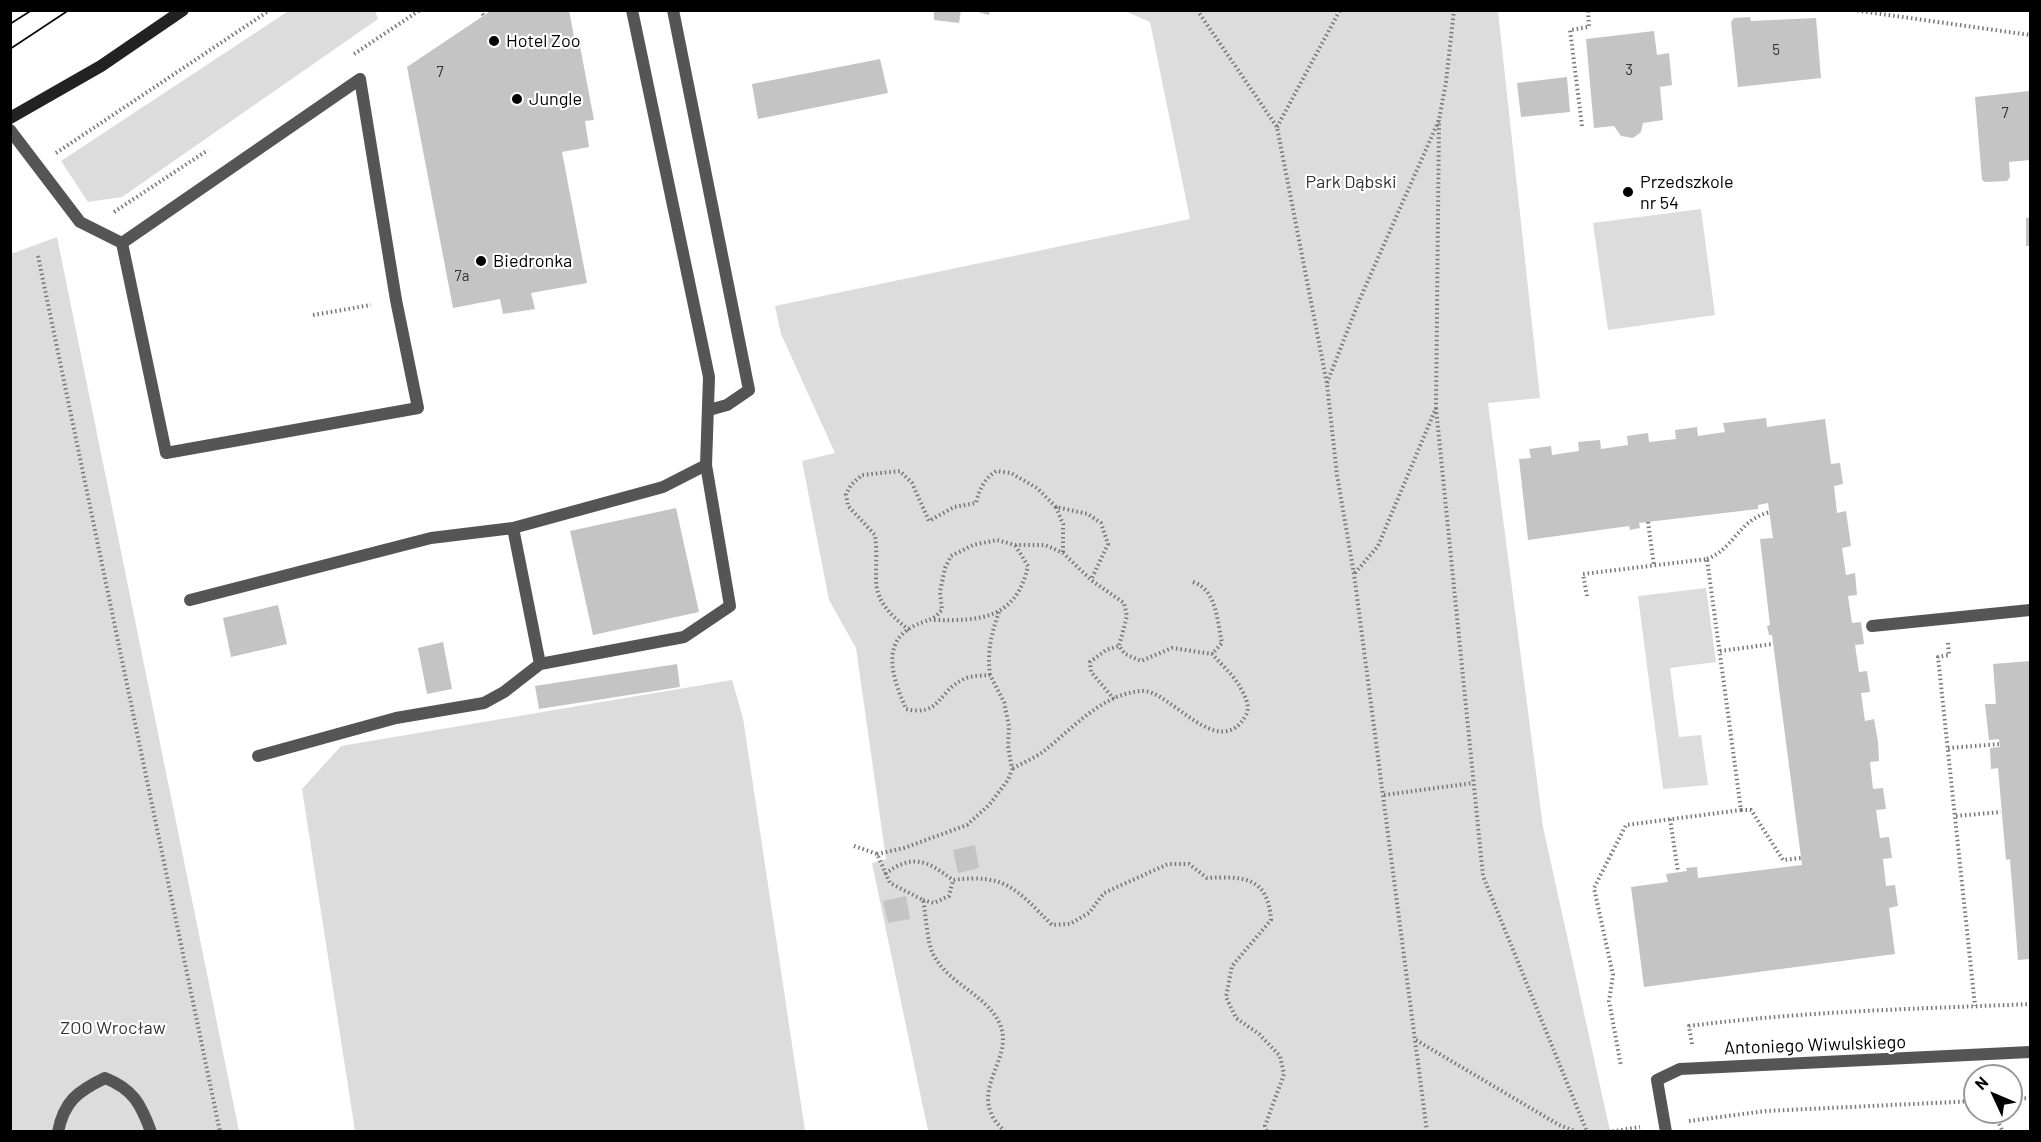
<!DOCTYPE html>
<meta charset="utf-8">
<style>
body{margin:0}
#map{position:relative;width:2041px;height:1142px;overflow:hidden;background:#fff;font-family:Barlow,sans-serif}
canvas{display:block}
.frame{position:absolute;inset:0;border:12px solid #000;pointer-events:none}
.north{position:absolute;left:1963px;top:1064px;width:60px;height:60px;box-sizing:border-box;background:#fff;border:2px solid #999;border-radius:50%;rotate:314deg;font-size:16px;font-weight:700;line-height:24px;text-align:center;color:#000}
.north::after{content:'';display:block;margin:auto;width:21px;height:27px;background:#000;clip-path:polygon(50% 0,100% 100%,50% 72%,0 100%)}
</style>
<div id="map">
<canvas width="2041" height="1142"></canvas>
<div class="frame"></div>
<div class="north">N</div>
</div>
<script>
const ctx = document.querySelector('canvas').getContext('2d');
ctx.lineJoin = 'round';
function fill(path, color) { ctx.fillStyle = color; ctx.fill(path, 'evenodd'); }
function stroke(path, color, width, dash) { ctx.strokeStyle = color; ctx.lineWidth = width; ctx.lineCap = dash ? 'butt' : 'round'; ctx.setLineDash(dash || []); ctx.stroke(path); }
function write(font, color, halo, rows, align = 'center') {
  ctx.font = font + ' Barlow,sans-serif'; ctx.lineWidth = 4.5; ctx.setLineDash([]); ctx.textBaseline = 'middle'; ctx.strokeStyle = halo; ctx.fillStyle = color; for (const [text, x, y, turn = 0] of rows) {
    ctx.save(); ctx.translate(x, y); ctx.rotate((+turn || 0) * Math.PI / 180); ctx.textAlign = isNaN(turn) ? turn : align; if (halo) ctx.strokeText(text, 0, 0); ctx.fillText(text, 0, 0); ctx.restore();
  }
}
const green = new Path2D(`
 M290,10L375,11L378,19L122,197L88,202L61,161Z
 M1125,11H1498L1540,398L1488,403L1543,827L1610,1131H928L872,863L886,859L856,648L829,600L802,461L835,453L781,334L775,306L1190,219L1150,22Z
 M1701,209L1715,315L1608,330L1593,223Z
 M57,237L239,1131H11V254Z
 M1706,588L1716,662L1670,668L1679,737L1701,735L1708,785L1663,789L1638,596Z
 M732,680L743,718L805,1131H355L302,789L341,746Z`);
const building = new Path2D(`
 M492,10H569L574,37L569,39L571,48L580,46L594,120L585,121L589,147L562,152L587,283L531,293L535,309L503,314L500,299L453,308L407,67Z
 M934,10H961L959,23L934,20Z
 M971,10H990L989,15Z
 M1750,17L1751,21L1816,18L1821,78L1738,87L1731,22L1734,18Z
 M1654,31L1657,55L1669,53L1672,85L1660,87L1663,120L1643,123L1641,132L1633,138L1621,136L1614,126L1594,128L1586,39Z
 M880,59L888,93L758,119L752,84Z
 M1567,77L1570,112L1521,117L1517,83Z
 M2029,91L2030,160L2009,162L2010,177L2007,181L1985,182L1982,180L1975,97Z
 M2030,217V246H2026V218Z
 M1766,418L1767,427L1825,419L1831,464L1840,463L1843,484L1834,486L1837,513L1846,511L1851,546L1842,548L1846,575L1855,573L1857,595L1848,596L1852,623L1861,622L1864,644L1855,645L1859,672L1867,671L1870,692L1861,693L1865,721L1874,719L1878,742L1879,761L1870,762L1873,789L1883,788L1886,809L1876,810L1880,838L1889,837L1892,858L1883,859L1886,886L1895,885L1898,906L1889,908L1895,954L1644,987L1631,887L1668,882L1666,874L1687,871L1686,868L1697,867L1698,878L1802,865L1772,635H1769L1767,626L1770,625L1760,539L1773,538L1768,503L1758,505V509L1639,523L1640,528L1630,530L1629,526L1528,540L1519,459L1531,458L1529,449L1551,446L1552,455L1579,451L1578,442L1600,440L1601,449L1628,445L1627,436L1648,433L1649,442L1676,439L1675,430L1697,427L1698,436L1725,432L1723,423Z
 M676,508L699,612L593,635L570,531Z
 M278,605L287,644L231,657L223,618Z
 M443,642L452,689L427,694L418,648Z
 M2030,661V959L2018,960L2010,859L2006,860L1998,768L1991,769L1990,748L2000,747L1999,739L1989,740L1985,704H1996L1993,664Z
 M677,664L680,687L539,709L535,686Z
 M975,845L979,868L958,873L953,850Z
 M906,896L910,919L888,923L883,901Z`);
const path = new Path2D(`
 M480,10L484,16
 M1197,10L1277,127L1327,384L1337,475L1354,574L1427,1132
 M1853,10L2030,35
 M354,54L420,10
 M1582,126L1570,30L1589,27L1588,10
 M1277,127L1340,10
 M56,153L270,10
 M114,212L208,150
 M38,256L220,1132
 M313,315L371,305
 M1327,383L1359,301L1439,120L1446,82L1454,10
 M1436,408L1483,876L1587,1132
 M1056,507L1063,524V553
 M1648,522L1654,566
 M1707,559C1735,548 1738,520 1770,512
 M1355,573L1378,546L1436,408L1439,120
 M1193,582C1217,590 1217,621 1222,643L1212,654
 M1587,596L1583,574L1707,559L1741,810L1626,825L1594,888L1613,975L1609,1001L1621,1066
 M934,620C981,621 1016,619 1028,566L1015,545
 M909,630C862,593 881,582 875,535L848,506L846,494L851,485L862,475L900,471L912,483L929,521L954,507L976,503C979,490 984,479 996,471L1011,473L1037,488L1056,507L1088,514L1101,523L1108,544L1091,580
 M1948,643L1949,655L1938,657L1975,1006
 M1720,651L1773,644
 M990,675C987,652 991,634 999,612
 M1114,699L1091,672L1090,662L1106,650L1119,646
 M1948,748L2000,744
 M1384,795L1473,783
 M1741,810H1751L1783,860L1801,858
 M1956,816L2001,812
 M1670,819L1678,872
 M854,846L877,854L890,883L923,900C926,914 927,942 933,954C948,984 986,994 1000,1024C1013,1056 978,1082 991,1113C993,1120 1000,1126 1005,1132
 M877,854L904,848L967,825L989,805L1008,780L1012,769L1008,746L1009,726L1004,702L990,675C981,676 970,675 962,680C938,692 940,717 906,709C894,681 879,643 914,626C928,619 931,622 942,610L940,592L945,568L951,556L973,545L997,540L1015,545H1045L1063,553L1091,580L1124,603L1127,616L1119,646L1125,654L1141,661L1172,648L1212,654C1221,664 1232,674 1239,685C1244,694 1251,706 1246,715C1219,764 1169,688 1141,691C1102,694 1072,729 1044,751C1035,758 1022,763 1012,769
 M885,874C913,853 927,861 953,880C1006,873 1017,890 1052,925L1070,924L1089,913L1104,893L1168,864H1189L1207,878C1244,876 1268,877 1271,920L1232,966L1226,997L1236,1018L1259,1034L1280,1056L1284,1074L1265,1126L1267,1132
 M923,900L934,903L949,896L953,880
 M1416,1040L1559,1125L1577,1132
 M1692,1044L1689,1026C1805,1011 1915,1009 2030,1004
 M2011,1099L2030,1098
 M1993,1112L2003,1132
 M1689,1121L1766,1111L1975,1101
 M1608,1132L1640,1127`);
const service = new Path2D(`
 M673,10L749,390L727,405L709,410
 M360,79L396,300L418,408L166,453L122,243Z
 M10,130L80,222L122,243
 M513,528L540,664L684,637L730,606L706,465L709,377L632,10
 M190,600L431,538L513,528L663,487L706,465
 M1872,626L2030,610
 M258,756L396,718L484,703L504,692L540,664
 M58,1132C64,1101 78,1091 105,1078C133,1089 141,1104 151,1132`);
const minor = new Path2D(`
 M1666,1132L1657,1080L1680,1069L2030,1052`);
const secondary = new Path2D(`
 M10,118L101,66L183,10`);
const tram = new Path2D(`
 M10,24L32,10
 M10,49L69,10`);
const markers = [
 [494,41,6,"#000"],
 [517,99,6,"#000"],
 [1628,192,6,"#000"],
 [481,261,6,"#000"]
];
const numberNames = [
 ["5",1776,50],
 ["3",1629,70],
 ["7",440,72],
 ["7",2005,113],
 ["7a",462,276]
];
const poiNames = [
 ["Hotel Zoo",506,41],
 ["Jungle",529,99],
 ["Przedszkole",1640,182],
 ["nr 54",1640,203],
 ["Biedronka",493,261]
];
const parkNames = [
 ["Park Dąbski",1351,182],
 ["ZOO Wrocław",113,1028]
];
const streetNames = [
 ["Antoniego Wiwulskiego",1815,1045,-2]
];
fill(green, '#dcdcdc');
fill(building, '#c4c4c4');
stroke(path, '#777', 4, [1.5, 3]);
stroke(service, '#555', 12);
stroke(minor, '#555', 12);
stroke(secondary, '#222', 12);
stroke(tram, '#000', 1.5);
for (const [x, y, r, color] of markers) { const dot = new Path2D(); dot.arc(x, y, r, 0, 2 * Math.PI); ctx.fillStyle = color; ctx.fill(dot); stroke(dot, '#fff', 2); }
write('15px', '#313131', null, numberNames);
write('18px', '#000', '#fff', poiNames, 'left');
write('18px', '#333', '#fff', parkNames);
write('18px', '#000', '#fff', streetNames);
</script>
